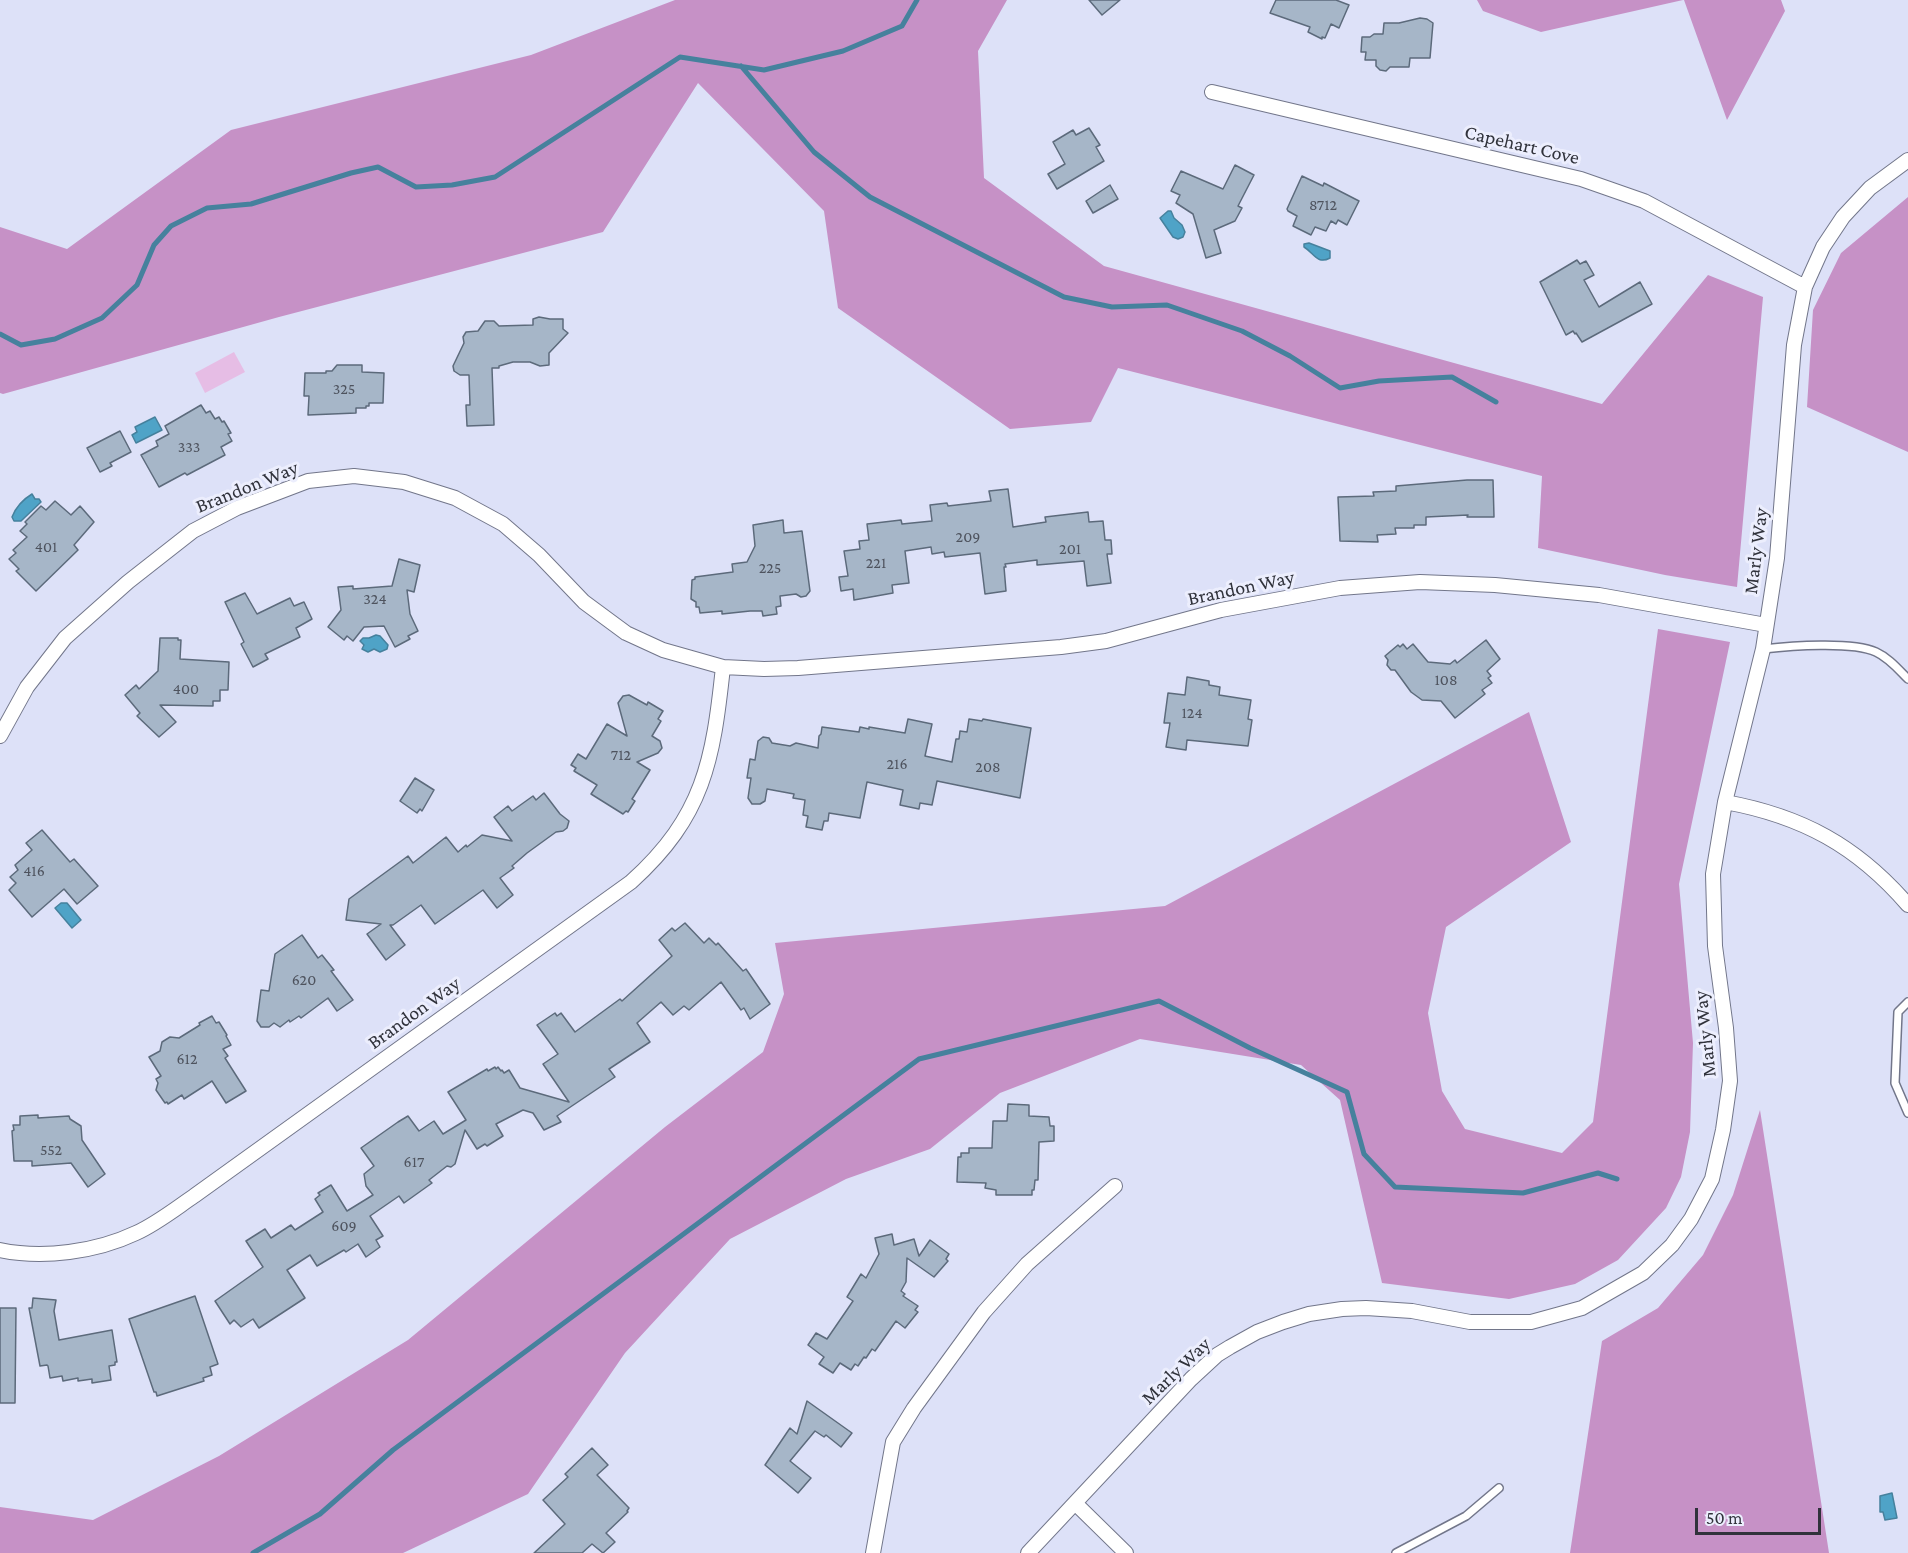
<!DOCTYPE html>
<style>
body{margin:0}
#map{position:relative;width:1908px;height:1553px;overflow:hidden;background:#dde1f8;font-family:"Crimson Pro",serif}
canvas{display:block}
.scale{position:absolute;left:1695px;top:1508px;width:126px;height:27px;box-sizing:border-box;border:3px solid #30323b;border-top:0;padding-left:8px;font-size:18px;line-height:21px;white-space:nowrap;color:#30323b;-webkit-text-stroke:4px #eceefd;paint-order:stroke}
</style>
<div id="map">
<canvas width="1908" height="1553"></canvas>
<div class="scale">50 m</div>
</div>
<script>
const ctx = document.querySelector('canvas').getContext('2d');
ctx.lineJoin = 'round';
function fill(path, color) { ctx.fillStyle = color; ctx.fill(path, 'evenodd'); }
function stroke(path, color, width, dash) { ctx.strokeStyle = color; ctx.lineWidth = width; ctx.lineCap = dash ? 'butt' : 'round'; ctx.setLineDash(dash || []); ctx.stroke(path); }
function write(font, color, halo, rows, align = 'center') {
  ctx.font = font + ' "Crimson Pro",serif'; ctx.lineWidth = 6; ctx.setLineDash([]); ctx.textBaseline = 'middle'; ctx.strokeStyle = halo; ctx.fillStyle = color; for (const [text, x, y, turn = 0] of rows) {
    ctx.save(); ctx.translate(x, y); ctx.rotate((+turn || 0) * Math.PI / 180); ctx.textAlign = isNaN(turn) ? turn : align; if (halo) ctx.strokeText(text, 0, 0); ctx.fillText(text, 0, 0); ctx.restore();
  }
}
const green = new Path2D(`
 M234,352L245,372L205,393L195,373Z`);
const forest = new Path2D(`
 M675,0H1007L978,51L984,178L1104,266L1602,404L1708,275L1763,297L1737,587L1665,575L1538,548L1542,476L1118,368L1091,422L1010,429L838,308L824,211L698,83L603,232L279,317L3,394L0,393V227L67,249L231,130L531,55Z
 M1477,0H1683L1541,32L1483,11Z
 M1684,0H1781L1785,11L1727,120Z
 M1908,197V452L1807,407L1813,310L1841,253Z
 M1658,629L1730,642L1679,884L1693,1043L1690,1132L1681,1177L1666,1208L1618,1260L1575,1284L1509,1299L1382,1283L1340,1100L1301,1065L1140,1039L1000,1093L930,1149L846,1179L730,1239L625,1353L528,1494L403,1553H0V1507L93,1520L219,1456L408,1340L665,1127L763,1052L784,994L775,943L1165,906L1529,712L1571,842L1446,927L1428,1013L1442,1091L1465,1129L1562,1153L1593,1122Z
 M1760,1110L1829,1553H1570L1602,1341L1658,1308L1703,1255L1733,1195Z`);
const water = new Path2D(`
 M1168,211H1171L1174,218L1182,225L1185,232L1183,237L1178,239L1173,237L1160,218Z
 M1309,243L1330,251V258C1317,265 1314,253 1304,247V244Z
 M155,417L162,430L136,443L132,435L137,432L135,427Z
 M32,494L35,499H39L41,502L21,521H14L12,517C16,507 22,500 32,494Z
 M376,635L380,636L388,645L387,649L380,652L374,649L368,652L362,649L364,645L360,641L363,638H369Z
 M61,903H67L81,920L72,928L55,908Z
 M1892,1493L1897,1518L1885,1520L1883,1512H1880V1496Z`);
const stream = new Path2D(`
 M741,66L814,152L870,197L1064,297L1112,307L1167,305L1242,331L1290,356L1340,388L1379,381L1452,377L1496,402
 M0,334L21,345L55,339L102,318L137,285L154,245L171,226L207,208L251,204L351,173L378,167L416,187L452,185L495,177L680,57L764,70L843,51L902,26L917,0
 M253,1553L320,1514L393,1450L919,1059L1159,1001L1250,1048L1347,1092L1364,1154L1395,1187L1523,1193L1598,1173L1617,1179`);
const building = new Path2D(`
 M1089,0H1120L1102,15Z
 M1276,0H1336L1349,5L1339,28L1331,24L1325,38L1322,37V39L1308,32L1310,27L1270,13Z
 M1420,18L1427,19L1433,23L1430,58H1410L1409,67H1390L1386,71L1380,70L1376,66V60H1365L1366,52H1361L1362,37H1370L1374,34H1383L1384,23H1399Z
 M1089,128L1100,145L1096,147L1104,161L1057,189L1048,174L1065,164L1053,142L1073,130L1076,135Z
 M1235,165L1254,175L1238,206L1242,208L1235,221L1214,230L1221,253L1206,258L1193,214L1176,203L1180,195L1171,191L1181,171L1223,189Z
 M1302,176L1323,186L1324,183L1359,201L1347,225L1338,220L1336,224L1331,221L1326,231L1315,227L1311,235L1293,226L1297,216L1288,211L1287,209Z
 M1110,185L1118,199L1093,213L1086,201Z
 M1577,260L1580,264L1586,261L1594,275L1584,280L1599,307L1640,282L1652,304L1582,342L1576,333L1575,334L1573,331L1566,335L1540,282Z
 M539,317L550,319H563V329L568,333L549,353V365L540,366L530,362H513L499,366V368H492L494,425L467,426L466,405H470L469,375H460L454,371L453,366L464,343L463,337L466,332L478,331L485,321H494L499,326L533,325V319Z
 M337,365H362V372L384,373L383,403H369V406H366V408H356V413L308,415L309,396H304L305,373H326V371H332Z
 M201,405L206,413L210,411L215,419L219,417L222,422L224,421L231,433L228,434L232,441L221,447L225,455L187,475L185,473L159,487L141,455L158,446L156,441L169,434L165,426Z
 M120,431L131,452L110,463L112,466L100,472L87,448Z
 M1467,480H1493L1494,517H1467L1468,515L1426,517V525H1414V528H1395L1396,534L1377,535L1378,542L1340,541L1338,497L1374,496L1373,492L1396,491V486Z
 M1008,489L1013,527L1046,522L1045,517L1088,512L1089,522L1103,521L1105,540H1111L1112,554H1107L1111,583L1087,586L1084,561L1037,565V560L1005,564L1006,567H1004L1006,591L985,594L980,553L945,557L944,552L932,554L931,547L905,551L909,583L892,585L893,593L854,600L853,589L841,591L839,577L848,576L844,551L860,549L859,541L869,540L867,524L901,520L902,524L932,521L930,505L947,503L948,506L991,501L989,491Z
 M55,501L71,515L80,506L94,522L74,545L78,550L36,591L16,571L19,569L9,559L16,553L13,550L27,537L20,531L27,524L25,522L41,506L46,510Z
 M783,520L784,533L802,531L810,591L806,596L801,597L796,594L780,596L781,606L776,607L777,614L763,616L762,611H750L722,614V611L700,613L699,607H696V602L691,599L692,580L695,579V577L733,572L732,564L747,562L755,546L753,525Z
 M399,559L420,565L414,592L407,590L410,614L418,631L408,636L410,639L395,647L384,626L364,627L353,641L347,636L344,640L328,627L341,610L338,587L353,586V589L392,586Z
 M245,593L257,614L290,598L294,606L304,602L312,619L296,628L300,637L265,654L268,659L253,667L241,644L244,642L225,602Z
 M160,638H178V640H181L180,659L229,662L228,690H220V701H213V706L160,705L176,722L159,737L137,716L140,713L125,695L136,685L139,689L158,671Z
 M1486,640L1500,659L1487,671L1491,676L1488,678L1492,683L1482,690L1485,694L1455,718L1441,701L1422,700L1411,692L1395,670H1391L1387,665L1388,660L1385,656L1398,645L1400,647L1403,644L1407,649L1413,644L1428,662L1450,664L1455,660L1457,663Z
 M1187,677L1209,681V685L1220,687L1219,695L1251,700L1248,719L1252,720L1248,746L1187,740L1186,750L1166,747L1170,723H1164L1168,693L1185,695Z
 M629,695L647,705L648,702L663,711L658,719L661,721L652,736L660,741L662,748L658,753L637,762L650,770L634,796L632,799L635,801L628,812L626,811L623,814L591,794L597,785L574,771L576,768L571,765L578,754L586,759L607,724L627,736L618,703L623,696Z
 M908,719L932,724L925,756L952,762L956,739H959L960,731L967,732L969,719L982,721L983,719L1031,728L1020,798L937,781L932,805L920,803L919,809L900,805L903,790L867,782L860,818L829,813L828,821H824L822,830L806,827L808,816L803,815L805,800L793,798L794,794L767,789L765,801L760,804H752L748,798L751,778H747L750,759L755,760L758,741L763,737L769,738L772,743L790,746L796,743L818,748L819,736L821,734L822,727L859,732L860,727L869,729V727L905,733Z
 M415,778L434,790L422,811L420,809L417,813L400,801Z
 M544,793L560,814L569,821L567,828L563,831L556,832L527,853L512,866L514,868L500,878L513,895L497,908L483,890L435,924L421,905L393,925H390L405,945L386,960L367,934L381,924L346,920L349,899L408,856L413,863L446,837L458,852L466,845L467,847L482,835L512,841L494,817L508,806L512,811L533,796L536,800Z
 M42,830L70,862L74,859L98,886L77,904L64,889L32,917L9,890L16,883L10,877L18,870L15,865L32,850L26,843Z
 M685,923L704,943L709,938L716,945L718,943L743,971L746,969L770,1004L750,1019L744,1008L741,1010L721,982L689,1010L684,1006L673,1015L661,1002L637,1023L650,1042L609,1069L615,1077L557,1116L561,1122L544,1130L533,1113L523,1110L496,1124L503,1136L487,1146L485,1144L477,1149L465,1130L455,1164L451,1167L447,1166L429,1180L432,1183L404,1203L399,1196L370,1216L383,1236L376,1240L380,1247L366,1257L358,1244L346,1252L344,1250L317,1266L310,1255L287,1270L305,1298L259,1328L253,1319L241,1327L234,1320L230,1324L215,1301L263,1267L246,1241L265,1229L271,1238L291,1225L295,1230L323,1212L315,1199L320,1195L318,1193L331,1185L347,1211L373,1195L366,1186L364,1174L374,1166L361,1148L398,1122L408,1116L419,1131L434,1121L443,1134L466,1120L448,1092L487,1069L488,1071L495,1067L496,1069L498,1067L501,1071L502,1070L504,1073L509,1070L520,1088L569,1102L543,1064L558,1054L537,1025L555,1013L557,1016L561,1013L575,1032L620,999L622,1001L672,956L659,940L672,928L675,931Z
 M302,935L318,958L322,955L334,970L331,971L353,1000L337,1011L328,998L301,1018L299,1016L290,1022L289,1020L280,1027L274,1023L269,1027H261L257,1021L261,990L269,991L275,954Z
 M212,1016L216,1023L219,1022L227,1035L226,1036L231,1045L223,1049L228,1056L225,1058L246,1091L226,1103L212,1081L184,1099L182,1095L168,1104L167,1102L165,1103L156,1090L158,1083L156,1079L161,1076L149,1057L160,1051L162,1042L170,1037L179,1038L200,1025L199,1023Z
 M1008,1104L1029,1105V1116L1049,1117L1050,1126H1054V1141L1039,1142L1038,1180H1035L1034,1190H1032V1195H996V1190L985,1188L986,1183L957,1182L958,1157H961V1153H969V1148H992L993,1121H1007Z
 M38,1115V1118L69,1116L70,1119L81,1126L82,1140L105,1174L88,1187L71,1163L32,1166V1161H14L12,1131L14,1130L13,1125H20V1116Z
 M892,1234L894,1245L914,1239L919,1256L930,1240L949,1254L946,1259L948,1261L934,1277L907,1258L906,1282L901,1291L905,1294L903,1296L918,1306L915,1310L918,1312L905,1328L896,1321L875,1351L872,1349L866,1358L864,1357L858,1366L855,1364L851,1370L840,1363L833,1373L819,1364L824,1357L808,1345L816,1333L827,1339L853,1301L847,1297L861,1274L866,1278L879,1254L875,1238Z
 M195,1296L218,1364L210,1367L212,1375L203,1378L204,1381L157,1396L156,1392H154L129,1319Z
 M33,1298L56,1300L54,1311L59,1340L112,1330L117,1362H115V1365L109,1366L111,1380L92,1383V1379L78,1381V1378L63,1381L62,1376L50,1378L48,1366L47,1365L40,1366L29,1308H32Z
 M0,1308H16L15,1403H0Z
 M807,1401L852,1433L841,1447L826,1435L824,1437L815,1431L790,1461L811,1478L798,1493L765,1465L790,1428L797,1434Z
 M592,1448L608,1465L597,1475L629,1508L627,1511L628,1512L606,1533L615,1542L603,1553L592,1544L582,1553H534L565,1524L543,1500L568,1477L565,1474Z`);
const lane = new Path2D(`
 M1763,649C1790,646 1852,641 1876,652C1889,658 1898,669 1908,679
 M1908,1002L1898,1012L1895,1083L1908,1113
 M1396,1553L1466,1516L1499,1488`);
const street = new Path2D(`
 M1212,92L1581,179L1644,201L1805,287
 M723,667L764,669L798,668L1061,647L1106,641L1221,610L1340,588L1420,582L1495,585L1599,595L1766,625
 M0,736L27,687L65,638L128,582L193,531L237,508L308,481L354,476L404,482L455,498L503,524L539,555L584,602L626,633L663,650L723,667C713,761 704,816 631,882L194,1196C175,1209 156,1224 136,1233C96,1252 43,1259 0,1250
 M1725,802C1802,816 1857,846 1908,905
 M1075,1503L1126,1553
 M873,1553L893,1442L914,1408L984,1312L1027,1264L1115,1186
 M1028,1553L1191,1379L1217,1355L1230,1347L1257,1332L1283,1322L1309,1314L1342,1309L1366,1308L1412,1311L1470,1322H1531L1582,1308L1643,1273L1672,1245L1691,1219L1712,1179L1723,1130L1730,1081L1726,1028L1715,946L1713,874L1725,802L1763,649L1777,558L1794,345L1805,287L1823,247L1843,217L1870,188L1908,160`);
const numberNames = [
 ["8712",1323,205],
 ["325",344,389],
 ["333",189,447],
 ["209",968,537],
 ["401",46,547],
 ["201",1070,549],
 ["221",876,563],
 ["225",770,568],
 ["324",375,599],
 ["108",1446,680],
 ["400",186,689],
 ["124",1192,713],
 ["712",621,755],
 ["216",897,764],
 ["208",988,767],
 ["416",34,871],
 ["620",304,980],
 ["612",187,1059],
 ["552",51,1150],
 ["617",414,1162],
 ["609",344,1226]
];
const streetNames = [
 ["Capehart Cove",1522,145,13],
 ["Brandon Way",247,487,-22],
 ["Marly Way",1756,551,-83],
 ["Brandon Way",1241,588,-12],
 ["Brandon Way",414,1013,-36],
 ["Marly Way",1705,1034,-96],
 ["Marly Way",1176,1371,-44]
];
fill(green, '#e6bde5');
fill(forest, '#c691c6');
fill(water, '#4fa3c7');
stroke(water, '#46819d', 1.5);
stroke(stream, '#46819d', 5);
fill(building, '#a6b6c8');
stroke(building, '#5c6a7b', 1.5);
stroke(lane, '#72768a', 10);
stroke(street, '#72768a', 16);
stroke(lane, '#fff', 7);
stroke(street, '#fff', 14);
write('16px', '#4e535e', null, numberNames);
write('20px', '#30323b', '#eceefd', streetNames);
</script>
